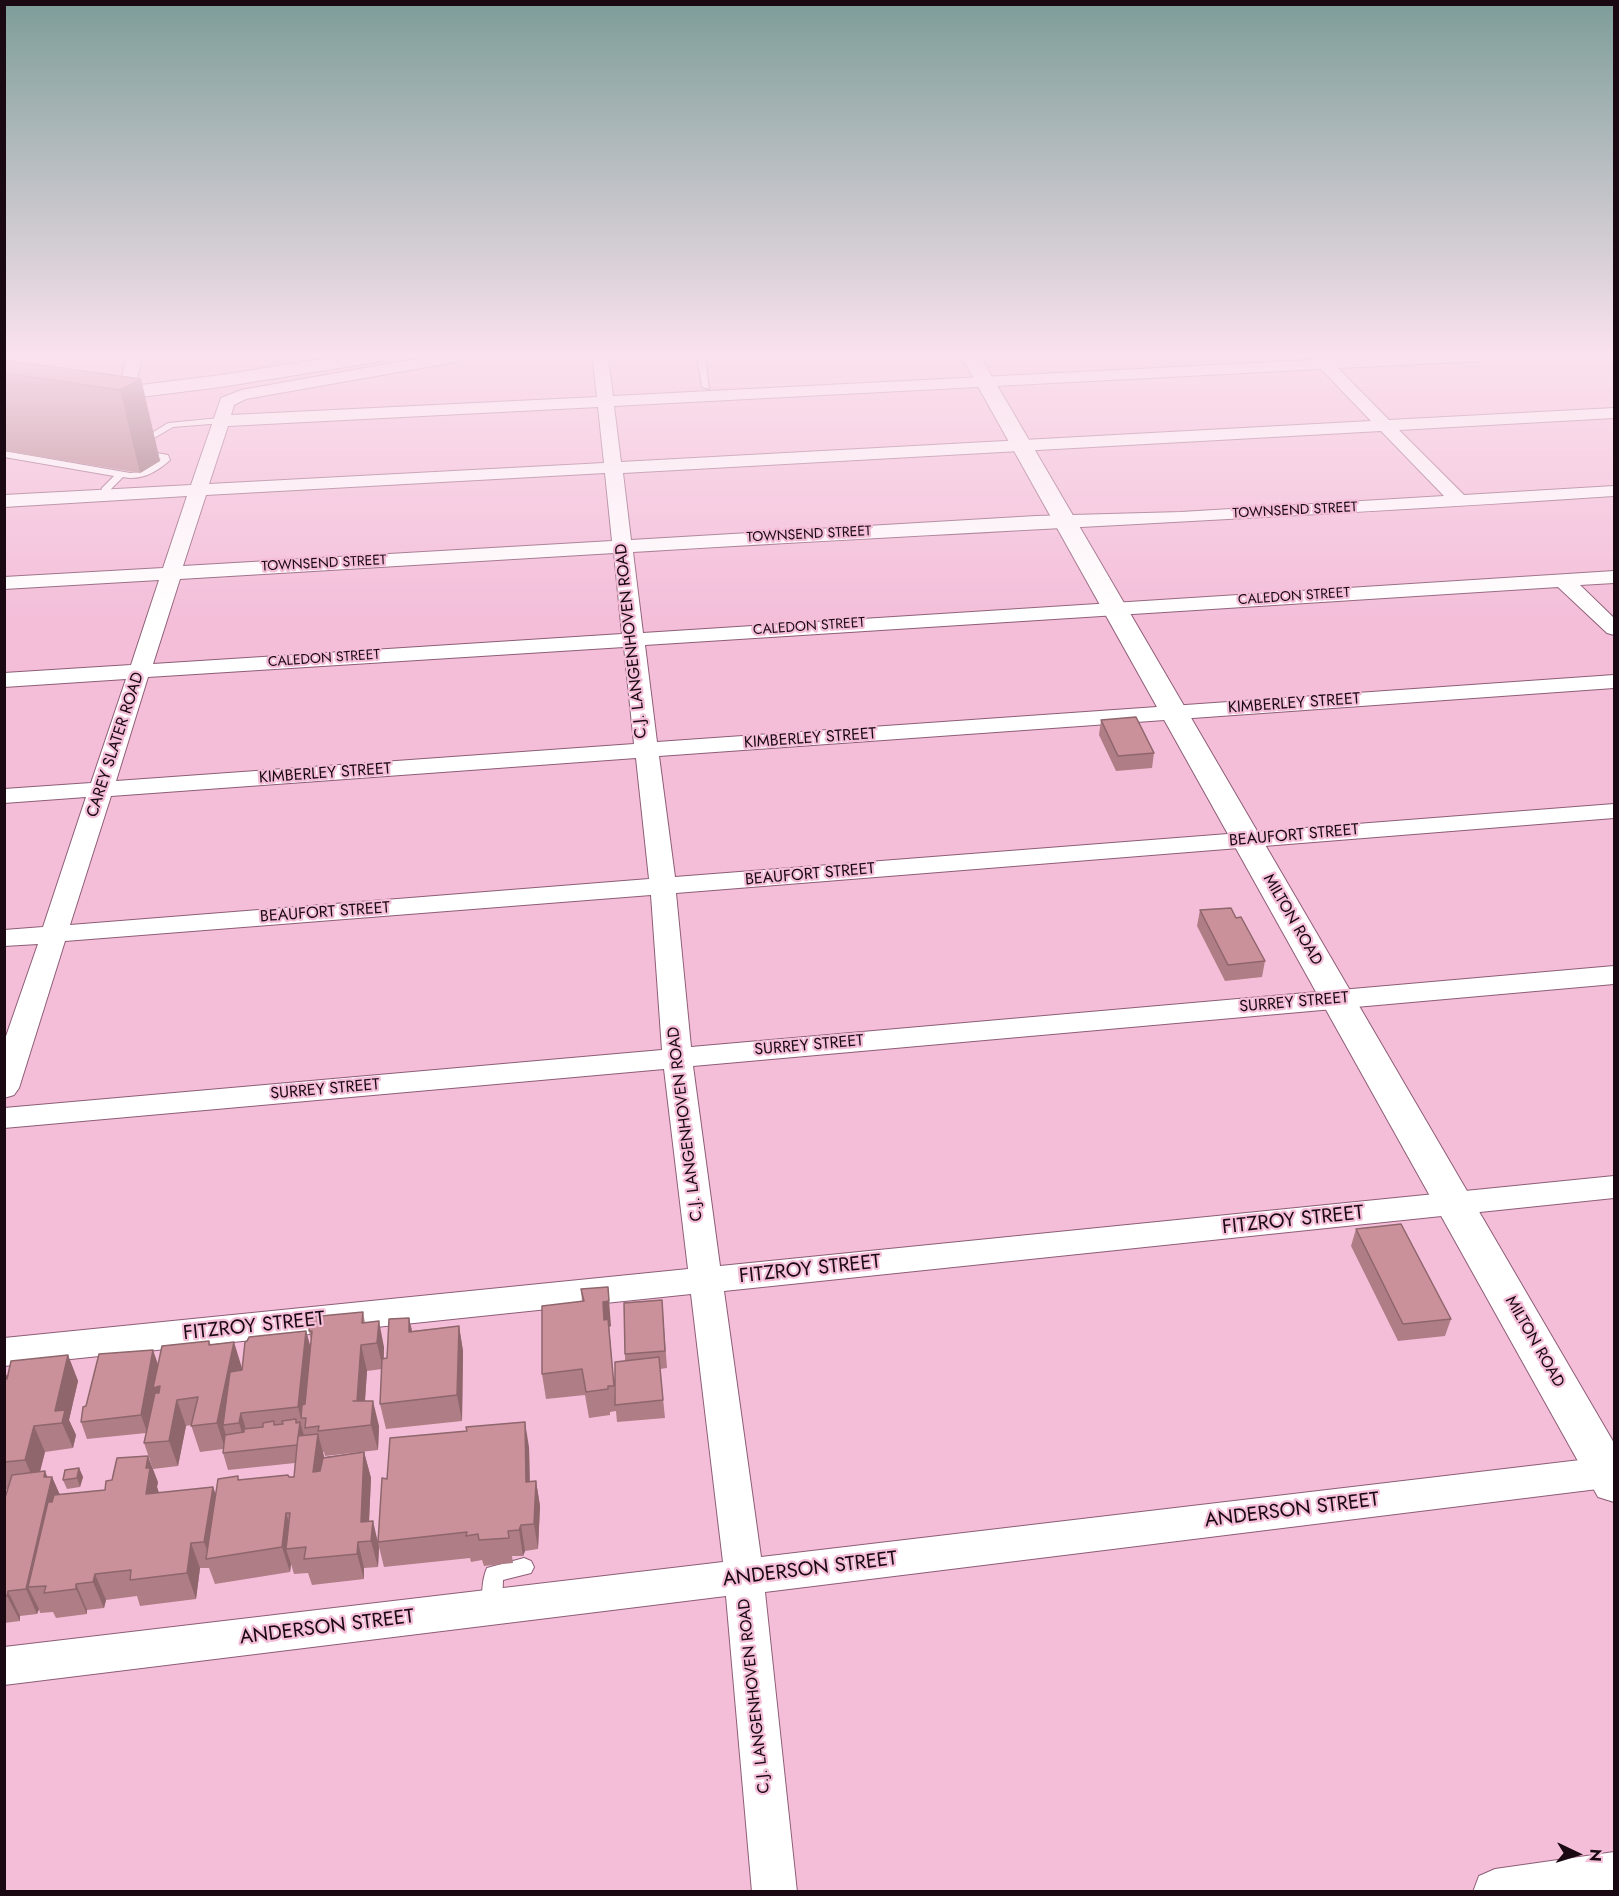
<!DOCTYPE html>
<style>
body{margin:0}
#map{position:relative;width:1619px;height:1896px;overflow:hidden;background:#f4bed9;font-family:Jost,sans-serif}
canvas{display:block}
.frame{position:absolute;inset:0;border:6px solid #1a0812;pointer-events:none}
.north{position:absolute;left:1547px;top:1824px;width:60px;height:60px;-webkit-text-stroke:4px #f4bed9;paint-order:stroke;rotate:94deg;font-size:16px;font-weight:700;line-height:24px;text-align:center;color:#1a0812}
.north::after{content:'';display:block;margin:auto;width:21px;height:27px;background:#1a0812;clip-path:polygon(50% 0,100% 100%,50% 72%,0 100%)}
</style>
<div id="map">
<canvas width="1619" height="1896"></canvas>
<div class="frame"></div>
<div class="north">N</div>
</div>
<script>
const ctx = document.querySelector('canvas').getContext('2d');
ctx.lineJoin = 'round';
function stroke(path, color, width, dash) { ctx.strokeStyle = color; ctx.lineWidth = width; ctx.lineCap = dash ? 'butt' : 'round'; ctx.setLineDash(dash || []); ctx.stroke(path); }
function fill(path, color) { ctx.fillStyle = color; ctx.fill(path, 'evenodd'); }
function write(font, color, halo, rows, align = 'center') {
  ctx.font = font + ' Jost,sans-serif'; ctx.lineWidth = 4.5; ctx.setLineDash([]); ctx.textBaseline = 'middle'; ctx.strokeStyle = halo; ctx.fillStyle = color; for (const [text, x, y, turn = 0] of rows) {
    ctx.save(); ctx.translate(x, y); ctx.rotate((+turn || 0) * Math.PI / 180); ctx.textAlign = isNaN(turn) ? turn : align; if (halo) ctx.strokeText(text, 0, 0); ctx.fillText(text, 0, 0); ctx.restore();
  }
}
const service = new Path2D(`
 M697,356H705L709,389L702,387Z
 M220,418L223,419V423L173,427L149,441L142,439L168,423Z
 M140,450L168,455L170,460C157,472 141,481 123,477L111,489L108,498L105,499L100,496L102,488L114,476L4,457V451L130,473L142,472L161,459L137,455V451Z
 M524,1558L531,1561L534,1567L531,1573L503,1580L502,1606L499,1612L492,1615L485,1612C480,1601 482,1579 487,1568Z`);
const minor = new Path2D(`
 M123,356H139L141,361L136,383L130,385L122,380L125,361Z
 M432,356H469L461,361L246,399L234,405L231,415L597,397L592,356H608L613,396L1312,360L1311,356H1326L1329,359L1381,356H1490L1482,361L1338,368L1389,420L1614,408V418L1399,430L1464,495L1614,486V496C1287,518 960,532 633,552L643,633L1614,571V583L1580,585L1614,618V635L1607,633L1558,587L645,645L657,742L1614,675V688L659,756L675,877L1614,804V818L676,893L691,1047L1614,966V984L693,1066L720,1266L1614,1176V1198L724,1291L761,1557L1614,1456V1487L765,1592L797,1892H752L726,1596L4,1685V1647L723,1562L691,1294L4,1366V1338L688,1269L664,1069L4,1128V1108L662,1050L651,895L65,941L19,1088L14,1095L4,1098V1042L38,944L4,946V930L43,927L86,797L4,803V789L91,783L126,679L4,687V673L131,665L159,580L4,589V577L163,568L187,496L4,507V495L191,485L221,398L241,390ZM1321,369L1371,421L621,462L614,406ZM598,407L604,463L209,484L228,426ZM1381,431L1444,496L1181,512L1036,516L631,540L623,473ZM605,473L612,541L183,566L206,495ZM614,553L622,634L153,664L180,579ZM624,647L634,744L116,781L148,677ZM636,758L649,879L70,925L111,796Z
 M1614,1852V1892H1473L1479,1876L1495,1869Z`);
const tertiary = new Path2D(`
 M961,356H980L1614,1443V1502L1598,1497Z`);
const trunk = new Path2D(`
 M338,356H386L384,360L377,362L221,387L100,402L93,400L90,396L93,392L100,390L221,375Z`);
const wall = new Path2D(`
 M4,360L141,379L160,461L140,473L4,451Z
 M1101,720L1154,753L1152,768L1116,771L1099,735Z
 M1200,910L1265,961L1262,977L1225,981L1197,926Z
 M1356,1229L1451,1319L1445,1336L1398,1341L1351,1246Z
 M581,1289L611,1326L609,1327L615,1398L625,1361V1354L662,1300L667,1368L660,1369L665,1418L617,1422L616,1411L610,1412V1415L589,1418L585,1395L546,1399L542,1374L582,1302Z
 M363,1312L365,1323L384,1347V1359L387,1358L409,1318L412,1331L459,1326L463,1351L462,1421L386,1429L380,1404L382,1369L367,1371L365,1401L379,1426L378,1450L325,1456L324,1452H323L324,1457L364,1452L371,1478L369,1522L378,1541L387,1479L529,1447L530,1481H536L540,1506L538,1549L525,1551L523,1556H512L513,1563L484,1566L482,1560L471,1562L470,1558L384,1567L379,1547L378,1567L364,1568V1579L312,1585L308,1573L294,1574L291,1564L290,1572L215,1584L209,1568H200L196,1599L140,1606L137,1596L106,1600L104,1608L87,1610V1614L56,1618L53,1612L40,1613L39,1609L37,1614L20,1616V1621L4,1623V1501L8,1489L4,1490V1370L7,1376L68,1355L78,1381L69,1420L76,1435L73,1448L45,1452L40,1472L45,1471L47,1477H52L60,1495L105,1490L158,1482L157,1487L159,1493L213,1487L216,1495L239,1480L294,1477L295,1463L228,1470L223,1453V1449L200,1452L191,1425L186,1426L178,1466L153,1469L144,1443L146,1433L87,1439L81,1422L86,1406L158,1364L209,1341L211,1345L242,1368L306,1331L311,1348V1340L309,1331Z
 M79,1468L83,1477L80,1487L67,1489L63,1480Z`);
const shadedWall = new Path2D(`
 M141,379L160,461L140,473L120,390Z
 M608,1287L611,1326L609,1327L616,1411L614,1386L604,1320L603,1302Z
 M409,1318L415,1344L409,1332Z
 M379,1321L384,1347L383,1369L377,1343Z
 M459,1326L463,1351L462,1421L457,1395Z
 M306,1331L313,1357L306,1418H301L298,1407Z
 M234,1342L242,1368L223,1425L227,1439L225,1449L217,1423Z
 M361,1345L367,1371L363,1427L357,1401Z
 M153,1350L159,1367L162,1413L155,1392L147,1432L141,1415Z
 M68,1355L78,1381L69,1420L76,1435L73,1448L62,1423L55,1411Z
 M4,1370L10,1383L4,1403Z
 M177,1400L186,1426L178,1466L169,1441Z
 M373,1401L379,1426L378,1450L371,1425Z
 M241,1413L249,1439L247,1449L239,1423Z
 M296,1419L299,1431L300,1422L305,1439L302,1462Z
 M525,1422L529,1447L530,1507L526,1482Z
 M34,1426L45,1452L36,1486L25,1460Z
 M318,1434L325,1460L320,1497L313,1472Z
 M364,1452L371,1478L368,1542L361,1522Z
 M148,1456L158,1482L157,1487L159,1493L146,1494V1468Z
 M79,1468L83,1477L80,1487L77,1478Z
 M45,1471L50,1484L52,1477L63,1502L28,1587L39,1609L37,1614L26,1589Z
 M536,1481L540,1506L538,1549L534,1524Z
 M213,1487L222,1513L210,1558L204,1542Z
 M286,1513L294,1539L286,1549L291,1564L290,1572L282,1547Z
 M373,1521L379,1547L378,1567L371,1541Z
 M521,1525L525,1551L523,1556L519,1530Z
 M358,1542L364,1568V1579L357,1554Z
 M191,1543L200,1568L196,1599L187,1573Z
 M95,1574L106,1600L104,1608L93,1582Z
 M76,1584L87,1610V1614L76,1589Z
 M8,1591L20,1616V1621L7,1596Z`);
const building = new Path2D(`
 M4,360L141,379L120,390L4,373Z
 M1136,717L1154,753L1118,756L1101,720Z
 M1231,908L1236,918L1241,917L1265,961L1228,965L1200,910Z
 M1401,1224L1451,1319L1403,1324L1356,1229Z
 M608,1287L609,1301L603,1302L604,1320L608,1319L614,1386H608V1389L586,1392L582,1369L542,1374V1306L584,1301L581,1289Z
 M662,1300L665,1351L625,1354L624,1303Z
 M363,1312L362,1323L379,1321L377,1343L361,1345L357,1401H353H373L371,1425L318,1431L319,1426L305,1428L306,1418H301L302,1405L305,1404L312,1331H309L310,1317Z
 M409,1318V1332L459,1326L457,1395L380,1404L382,1359L387,1358L389,1319Z
 M306,1331L298,1407L241,1413L239,1423L223,1425L230,1372L242,1370L245,1342L247,1341L249,1337Z
 M209,1341V1345L234,1342L217,1423L191,1426L198,1397L177,1400L169,1441L144,1443L155,1393H159L160,1386L153,1388L162,1346Z
 M153,1350L141,1415L81,1422L83,1407L86,1406L99,1354Z
 M68,1355L55,1411L65,1410L62,1423L34,1426L25,1460L4,1462V1379H7L11,1361Z
 M659,1357L663,1400L615,1405V1362Z
 M296,1419V1423L300,1422L297,1445L223,1453L225,1435L244,1432V1429L263,1427V1423L274,1421V1425L283,1424L282,1421Z
 M525,1422L526,1482L536,1481L534,1524L521,1525L519,1530L508,1531L509,1538L479,1540L478,1534L466,1536L467,1532L378,1542L382,1478L387,1479L390,1438L467,1431L466,1427Z
 M318,1434L313,1472L320,1471L323,1458L364,1452L361,1522L373,1521L371,1541L358,1542L357,1554L304,1559L306,1547L286,1549L290,1513H286L282,1547L206,1559L218,1479L238,1476V1480L288,1475L289,1477H294L298,1436Z
 M148,1456L146,1468H150L146,1494L213,1487L204,1542L191,1543L187,1573L130,1580L131,1570L95,1574L93,1582L76,1584V1589L44,1593L46,1586L28,1587L48,1502H52L54,1495L105,1490L106,1481L112,1480L117,1458Z
 M79,1468L77,1478L63,1480L65,1470Z
 M45,1471L44,1477H52L26,1589L8,1591L7,1596H4V1501L12,1475Z`);
const farStreetnames = [
 ["TOWNSEND STREET",1295,511,-3],
 ["TOWNSEND STREET",809,535,-3],
 ["TOWNSEND STREET",324,564,-3],
 ["CALEDON STREET",1294,597,-4],
 ["CALEDON STREET",809,627,-4],
 ["CALEDON STREET",324,659,-4]
];
const streetNames = [
 ["C.J. LANGENHOVEN ROAD",632,641,-96],
 ["KIMBERLEY STREET",1294,704,-4],
 ["KIMBERLEY STREET",810,739,-4],
 ["CAREY SLATER ROAD",116,745,-72],
 ["KIMBERLEY STREET",325,774,-4],
 ["BEAUFORT STREET",1294,836,-5],
 ["BEAUFORT STREET",810,875,-5],
 ["BEAUFORT STREET",325,913,-4],
 ["MILTON ROAD",1292,920,60],
 ["SURREY STREET",1294,1003,-5],
 ["SURREY STREET",809,1046,-5],
 ["SURREY STREET",325,1090,-5],
 ["C.J. LANGENHOVEN ROAD",686,1124,-97],
 ["MILTON ROAD",1534,1342,60],
 ["C.J. LANGENHOVEN ROAD",755,1696,-96]
];
const nearStreetnames = [
 ["FITZROY STREET",1293,1221,-6],
 ["FITZROY STREET",810,1270,-6],
 ["FITZROY STREET",254,1327,-6],
 ["ANDERSON STREET",1292,1511,-7],
 ["ANDERSON STREET",810,1570,-7],
 ["ANDERSON STREET",327,1628,-7]
];
stroke(service, '#8d5d76', 2);
stroke(minor, '#8d5d76', 2);
stroke(tertiary, '#8d5d76', 2);
stroke(trunk, '#8d5d76', 2);
fill(service, '#fff');
fill(minor, '#fff');
fill(tertiary, '#fff');
fill(trunk, '#fff');
fill(wall, '#af7d85');
fill(shadedWall, '#8e666c');
fill(building, '#cb919b');
stroke(building, '#8e666c', 1.5);
const sky = ctx.createLinearGradient(0, 0, 0, 622);
sky.addColorStop(0, '#7d9d99');
sky.addColorStop(0.57, '#fae2ee');
sky.addColorStop(1, '#fae2ee00');
ctx.fillStyle = sky;
ctx.fillRect(0, 0, 1619, 622);
write('14px', '#1a0812', '#f4bed9', farStreetnames);
write('16px', '#1a0812', '#f4bed9', streetNames);
write('20px', '#1a0812', '#f4bed9', nearStreetnames);
</script>
